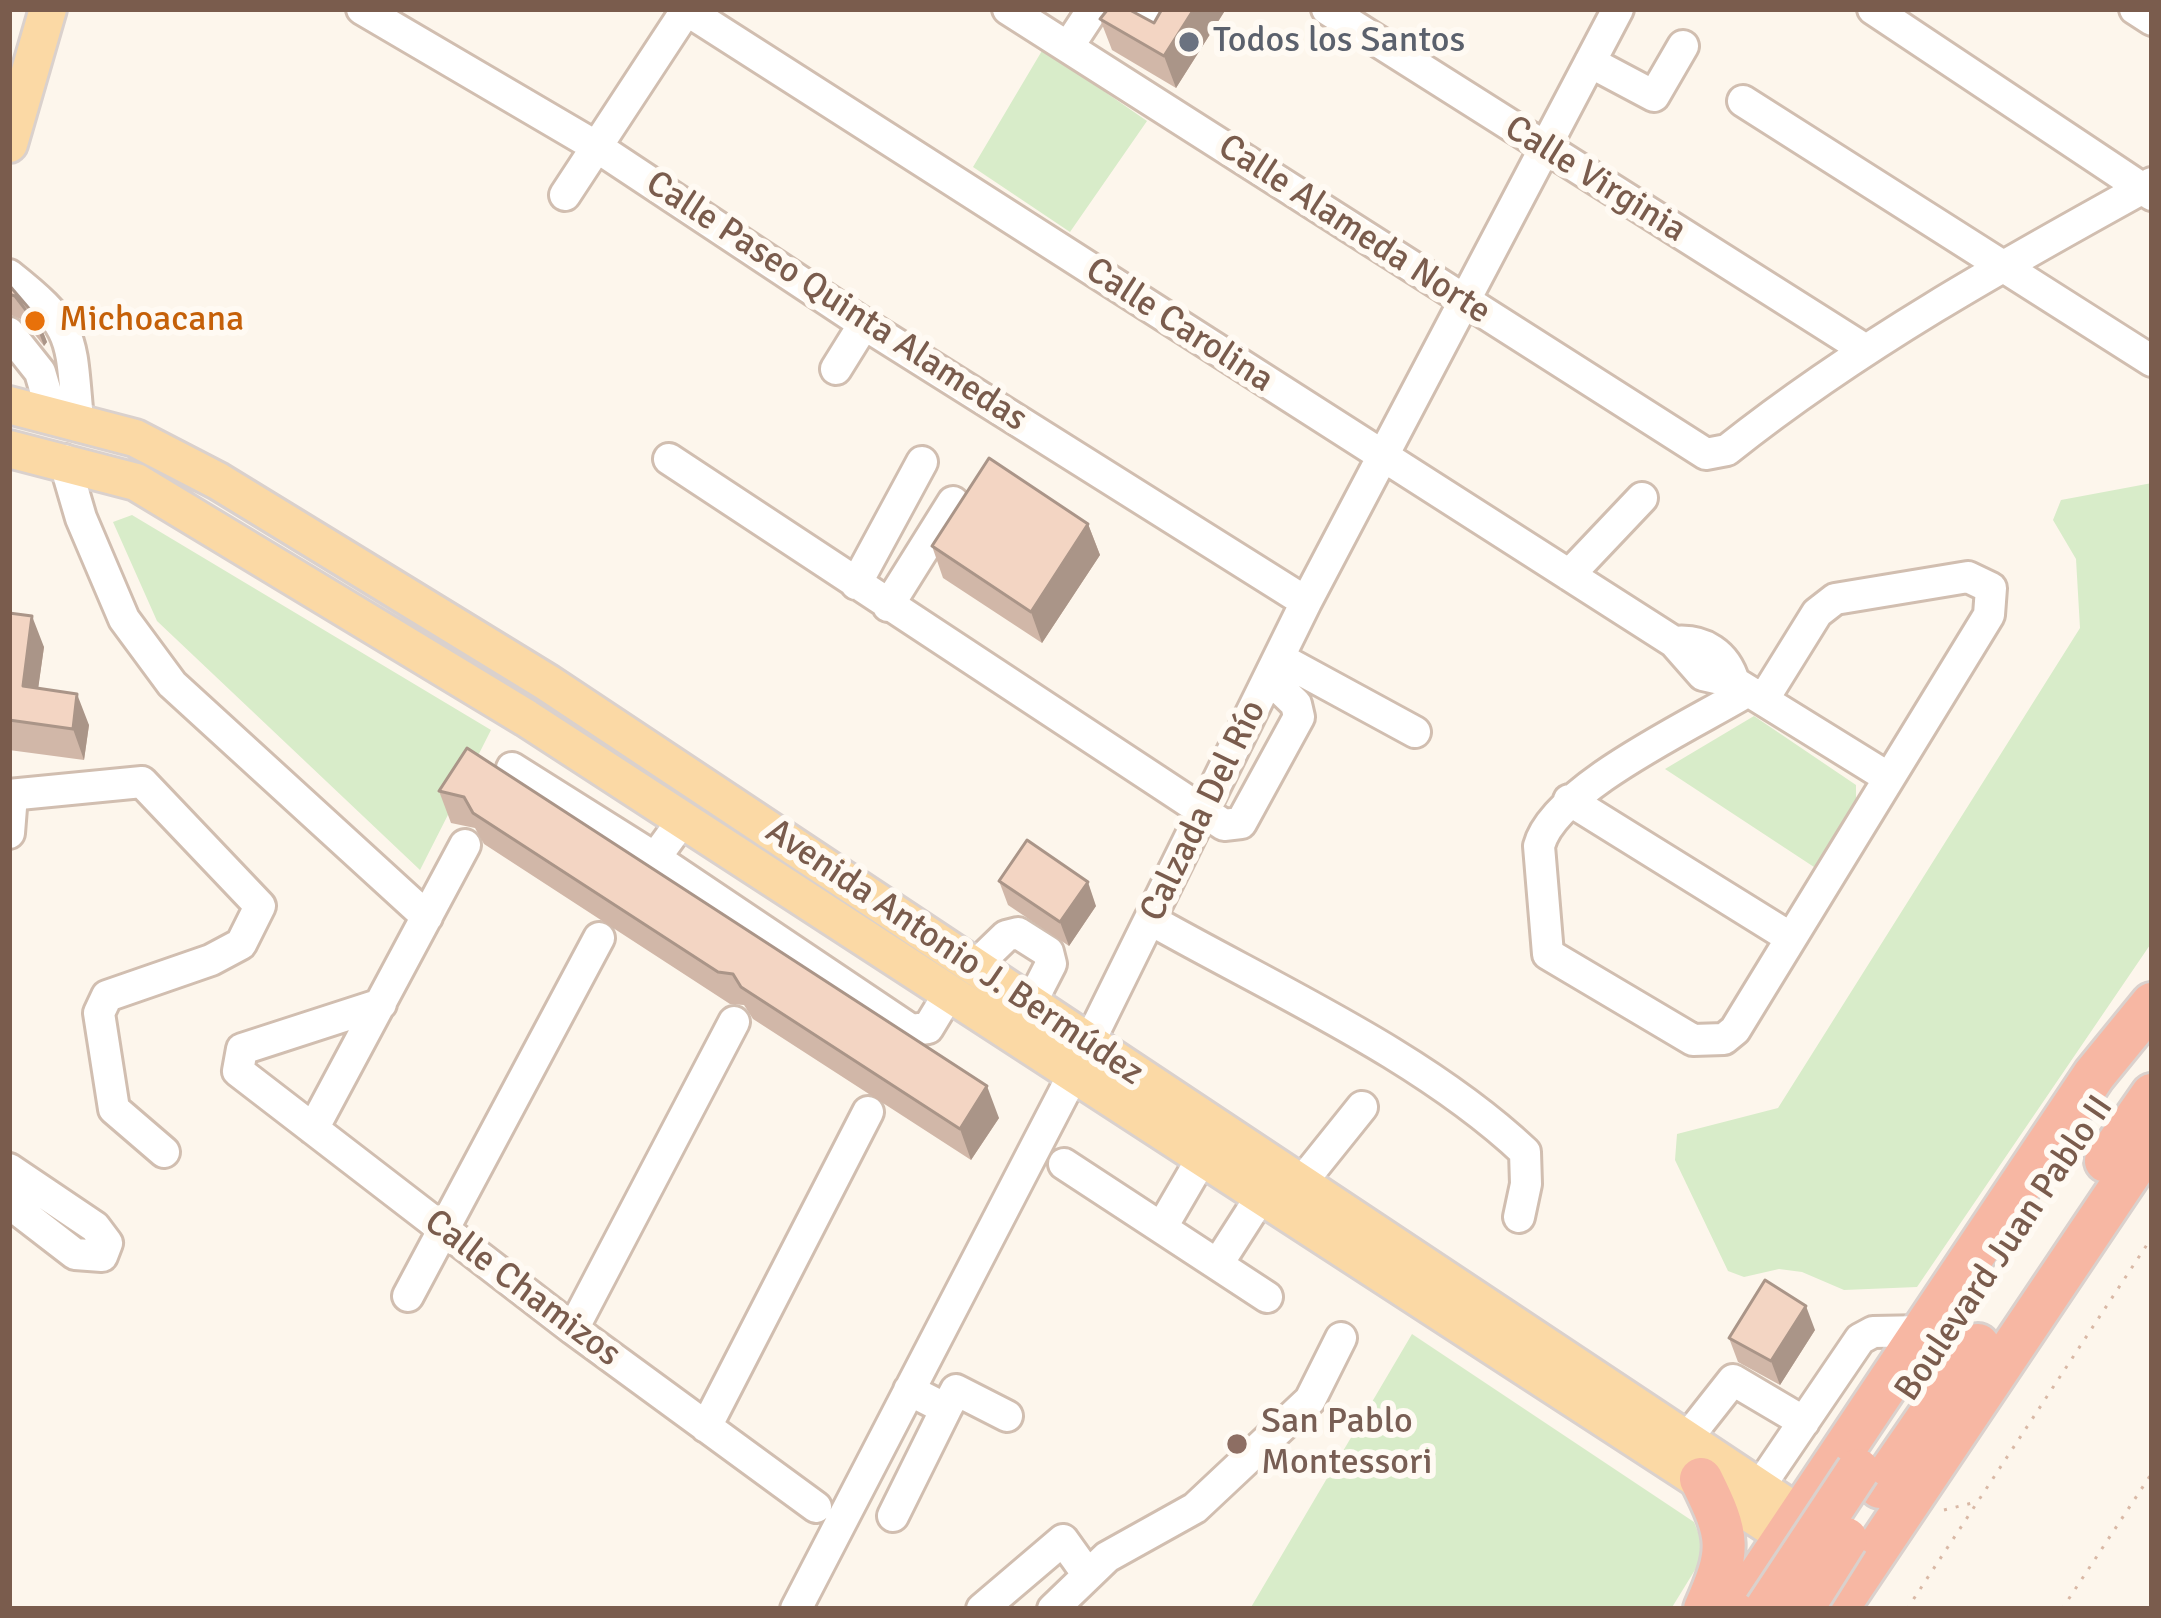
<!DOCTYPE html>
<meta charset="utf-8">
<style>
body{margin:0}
#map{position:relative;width:2161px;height:1618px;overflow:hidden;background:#fdf6ec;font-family:Signika,sans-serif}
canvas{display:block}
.frame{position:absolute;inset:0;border:12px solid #7a5c4d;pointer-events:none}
</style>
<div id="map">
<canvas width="2161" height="1618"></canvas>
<div class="frame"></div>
</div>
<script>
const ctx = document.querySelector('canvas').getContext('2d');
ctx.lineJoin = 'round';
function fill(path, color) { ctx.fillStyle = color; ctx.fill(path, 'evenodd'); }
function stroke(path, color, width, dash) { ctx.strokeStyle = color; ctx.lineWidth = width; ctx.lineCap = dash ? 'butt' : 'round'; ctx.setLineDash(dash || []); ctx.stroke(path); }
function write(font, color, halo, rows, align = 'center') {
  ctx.font = font + ' Signika,sans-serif'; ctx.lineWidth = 12; ctx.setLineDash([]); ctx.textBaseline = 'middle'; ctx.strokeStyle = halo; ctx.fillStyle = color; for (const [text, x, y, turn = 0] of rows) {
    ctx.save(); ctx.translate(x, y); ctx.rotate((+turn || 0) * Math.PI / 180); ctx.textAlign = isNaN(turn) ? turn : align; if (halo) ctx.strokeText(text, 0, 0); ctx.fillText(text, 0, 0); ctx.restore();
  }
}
const green = new Path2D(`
 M1043,49L1147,121L1070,232L973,167Z
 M2152,483V942L1917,1287L1844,1290L1802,1272L1779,1269L1744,1277L1728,1271L1675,1160L1677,1134L1778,1108L2080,628L2076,559L2053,520L2061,500Z
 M132,515L491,730L420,870L157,621L113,522Z
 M1754,716L1856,785V802L1814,867L1665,769Z
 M1412,1334L1694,1522L1706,1552L1671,1609H1250Z`);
const path = new Path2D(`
 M1944,1510L1976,1502
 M1907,1609L2152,1237
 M2062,1609L2152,1473`);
const minor = new Path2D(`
 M362,9L597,147L864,324L1306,602
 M685,9L1674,642L1703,675L1734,682L1889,778
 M1008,9L1706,454L1727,450C1859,345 2005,264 2152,183
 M1150,9L1155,12
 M1327,9L1864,349
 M1873,9L2152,195
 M2135,9L2152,20
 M1068,47L1093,9
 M1590,62L1654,96L1683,46
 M1743,101L2152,361
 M565,195L687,9
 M9,275C77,329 70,336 78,420
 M9,333L40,372L52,413
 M836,369L864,324
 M669,459L1224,825L1241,823L1299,717L1296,704L1269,678
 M64,460L81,518L124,619L172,684L427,917
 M1569,575L1642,498
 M856,584L922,462
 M888,606L953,502
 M1674,642C1704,639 1726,654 1734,682
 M1279,658L1415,732
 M1748,691C1696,723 1554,788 1539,846L1548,954L1693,1040L1724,1039L1735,1030L1989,615L1991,588L1968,577L1835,599L1817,613L1763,700
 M512,768L655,858
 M9,795L142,782L260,906L241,944L211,960L107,996L99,1013L114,1109L164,1152
 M1569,800L1791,938
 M682,821L655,858L911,1030L928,1028L948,995
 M9,833L12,795
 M1151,920C1273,989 1423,1056 1525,1152L1526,1184L1519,1217
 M975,966L1006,936L1018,933L1048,952L1051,964L1031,1003
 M381,1004L242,1049L238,1071L573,1329L816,1507
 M313,1129L465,845
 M1064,1164L1267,1297
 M9,1169L95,1227L107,1243L102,1256L75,1254L9,1203
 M1301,1183L1362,1107
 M1162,1227L1201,1160
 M1219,1262L1260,1198
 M408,1296L599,938
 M573,1329L734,1022
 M946,1409L956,1390L1007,1416
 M706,1427L868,1112
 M1688,1437L1733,1380L1804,1422
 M1760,1486L1860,1339L1873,1332L1925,1331
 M893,1516L946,1409L909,1390
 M796,1609L1072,1077L1306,602L1618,9
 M982,1609L1063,1540L1088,1575
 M1053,1609L1107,1557L1195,1508L1310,1400L1341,1338`);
const major = new Path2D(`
 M9,144L48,9
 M9,405L135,438L218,481L548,683L1820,1528
 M9,449L136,482L526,718L1806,1550`);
const highway = new Path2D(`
 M2106,1161L2152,1095
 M1701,1479C1730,1537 1731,1550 1705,1609
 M1880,1487L1978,1345
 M1737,1609L2094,1075L2152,1004
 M1837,1609L2152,1140`);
const highwayBridge = new Path2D(`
 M1766,1609L1858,1470
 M1802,1609L1846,1539`);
const wall = new Path2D(`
 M1162,9H1226L1176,88L1112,50L1100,19L1154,23Z
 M9,285L38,319L47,342L44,346L23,320L9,314Z
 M1088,524L1100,555L1042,643L943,578L932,546Z
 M9,613L44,647L38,688L89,725L84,760L9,750Z
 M467,748L999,1118L971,1160L753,1019L744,1005L730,1004L484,844L475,828L451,823L439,791Z
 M999,881L1096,906L1069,946L1008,905Z
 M1815,1330L1780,1385L1738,1362L1729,1338Z`);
const shadedWall = new Path2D(`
 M1194,9H1226L1176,88L1164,56Z
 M38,319L47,342L44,346L35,322Z
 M1088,524L1100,555L1042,643L1031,612Z
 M32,616L44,647L34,718L23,686Z
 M77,694L89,725L84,760L73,729Z
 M1088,882L1096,906L1069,946L1060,922Z
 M987,1086L999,1118L971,1160L960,1129Z
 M1806,1306L1815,1330L1780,1385L1771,1361Z`);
const building = new Path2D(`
 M1108,9H1128L1154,23L1162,9H1194L1164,56L1100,19Z
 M9,285L38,319L35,322L15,296L9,294Z
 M989,458L1088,524L1031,612L932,546Z
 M9,613L32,616L23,686L77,694L73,729L9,720Z
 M467,748L987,1086L960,1129L741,987L733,974L718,972L473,813L464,797L439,791Z
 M1027,840L1088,882L1060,922L999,881Z
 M1765,1280L1806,1306L1771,1361L1729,1338Z`);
const markers = [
 [1189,42,12,"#6b7280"],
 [35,321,12,"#e8710a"],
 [1237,1444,12,"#8d6e63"]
];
const worshipNames = [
 ["Todos los Santos",1213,42]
];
const streetNames = [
 ["Calle Virginia",1595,180,32],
 ["Calle Alameda Norte",1354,230,33],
 ["Calle Paseo Quinta Alamedas",836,302,33],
 ["Calle Carolina",1179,326,33],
 ["Calzada Del Río",1204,811,-64],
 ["Avenida Antonio J. Bermúdez",954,953,34],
 ["Boulevard Juan Pablo II",2005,1249,-56],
 ["Calle Chamizos",522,1289,37]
];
const foodNames = [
 ["Michoacana",59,321]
];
const educationNames = [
 ["San Pablo",1261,1423],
 ["Montessori",1261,1464]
];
fill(green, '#d8ecc9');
stroke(minor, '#d1beb0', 36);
stroke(major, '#dad1cd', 42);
stroke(highway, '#dad1cd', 48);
stroke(path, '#d9b8a5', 3, [3, 9]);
stroke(minor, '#fff', 30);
stroke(major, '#fbd9a5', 36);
stroke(highway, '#f7b7a3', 42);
stroke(highwayBridge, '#dad1cd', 48, []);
stroke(highwayBridge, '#f7b7a3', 42);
fill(wall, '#d1b7a8');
fill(shadedWall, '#aa9588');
fill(building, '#f3d5c3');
stroke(building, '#aa9588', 3);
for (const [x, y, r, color] of markers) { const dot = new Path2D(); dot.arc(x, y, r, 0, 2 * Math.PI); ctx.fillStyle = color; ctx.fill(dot); stroke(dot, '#fffaf3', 4.5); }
write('36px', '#5b616d', '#fffaf3', worshipNames, 'left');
write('36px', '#7a5c4d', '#fffaf3', streetNames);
write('36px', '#c56008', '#fffaf3', foodNames, 'left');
write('36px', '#785e54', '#fffaf3', educationNames, 'left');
</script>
